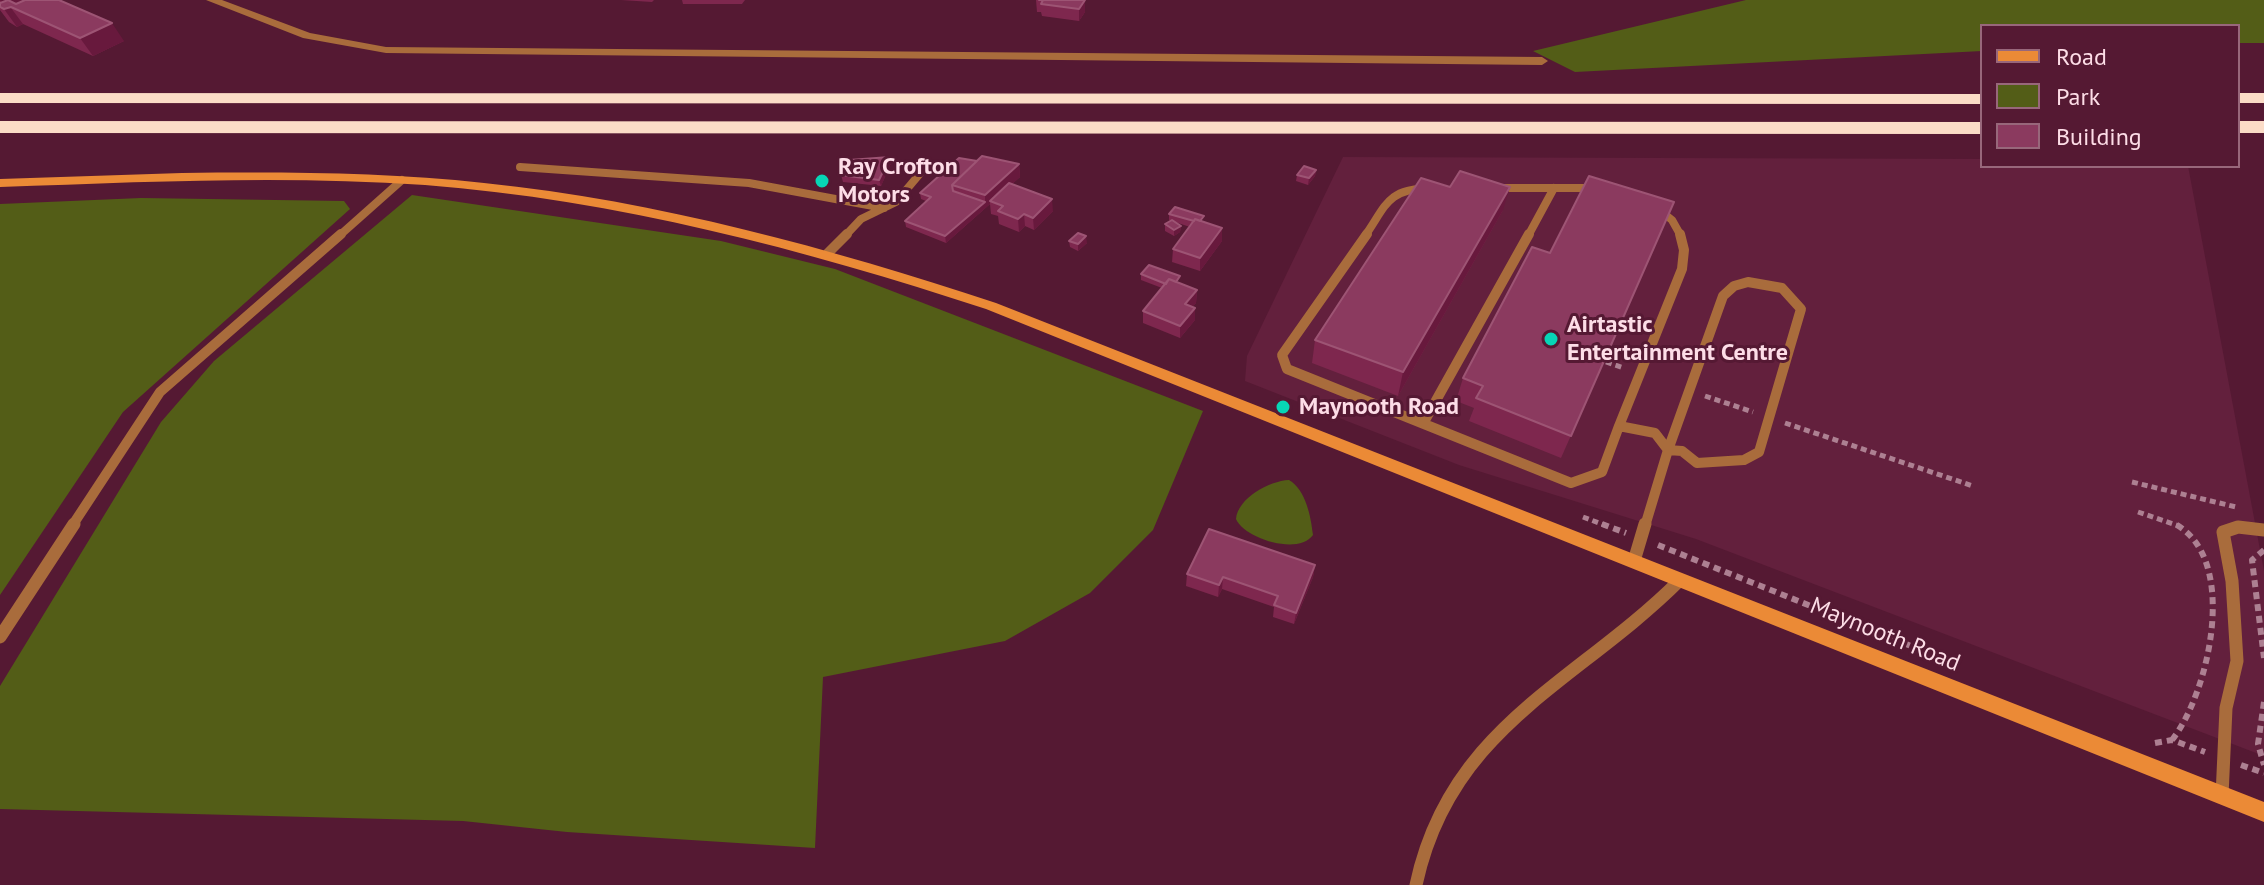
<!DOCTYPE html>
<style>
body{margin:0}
#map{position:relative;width:2264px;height:885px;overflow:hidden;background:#551933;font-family:"PT Sans",sans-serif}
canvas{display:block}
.legend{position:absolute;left:1980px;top:24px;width:260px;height:144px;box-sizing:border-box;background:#551933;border:2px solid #98677b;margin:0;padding:10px 14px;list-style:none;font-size:24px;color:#fddde7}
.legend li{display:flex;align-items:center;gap:16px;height:40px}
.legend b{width:40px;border:2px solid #98677b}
</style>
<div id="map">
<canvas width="2264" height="885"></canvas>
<ul class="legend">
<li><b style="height:10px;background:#eb8a36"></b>Road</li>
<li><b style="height:22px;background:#535d17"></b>Park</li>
<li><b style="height:22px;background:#8b3a5f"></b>Building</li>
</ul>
</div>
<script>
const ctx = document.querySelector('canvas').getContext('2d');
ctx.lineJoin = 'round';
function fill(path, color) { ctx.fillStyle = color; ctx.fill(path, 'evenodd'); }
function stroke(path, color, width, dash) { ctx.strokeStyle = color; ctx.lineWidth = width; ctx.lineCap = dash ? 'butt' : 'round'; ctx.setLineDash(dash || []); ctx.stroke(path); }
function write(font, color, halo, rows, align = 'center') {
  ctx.font = font + ' "PT Sans",sans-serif'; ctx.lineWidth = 6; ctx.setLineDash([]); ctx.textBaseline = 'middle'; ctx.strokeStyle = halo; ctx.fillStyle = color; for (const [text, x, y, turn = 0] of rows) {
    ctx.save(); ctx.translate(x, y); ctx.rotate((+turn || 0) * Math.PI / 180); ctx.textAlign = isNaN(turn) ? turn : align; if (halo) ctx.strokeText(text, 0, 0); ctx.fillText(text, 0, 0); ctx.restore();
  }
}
const built = new Path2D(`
 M1343,157L1982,159V166H2188L2264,571V756L1696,539L1459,465L1245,381L1247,356Z`);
const green = new Path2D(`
 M1746,0H2264V43H2238V26H1982V51L1575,72L1533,51Z
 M412,195L721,241L835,269L1203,411L1153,530L1090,593L1005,641L823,677L815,848L567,832L463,821L0,809V686L161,422L214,361Z
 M141,198L344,201L350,209L123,412L0,595V204Z
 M1289,480C1306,490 1311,517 1313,535C1298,556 1244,538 1236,519C1238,498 1269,481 1289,480Z`);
const pathFar1 = new Path2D(`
 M1606,362L1624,368
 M1705,396L1753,412
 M1785,423L1973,486
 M2132,482L2236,507
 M2138,512L2179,526
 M1583,517L1607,526`);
const path = new Path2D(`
 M1602,524L1626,533
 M1658,545L1916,648
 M2264,550L2252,560L2264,658
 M2264,702L2258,744L2264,765
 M2172,740C2209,693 2240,559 2175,524
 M2155,743L2172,740L2205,752
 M2241,765L2264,773`);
const serviceFar2 = new Path2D(`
 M520,167L749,183L884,208
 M1497,188H1596
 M1657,208L1672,220L1681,236
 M339,236L402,180
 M845,236L861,219L896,202L923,170
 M1365,236C1387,204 1387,190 1428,188
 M1528,236L1554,188`);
const serviceFar1 = new Path2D(`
 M1367,234L1282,355L1287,369L1571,483L1602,472L1619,426
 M827,254L847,234
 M1748,282L1782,288L1801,309L1759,452L1744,460L1697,463L1682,451L1668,450L1723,296L1734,286Z
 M1424,422L1529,234
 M72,526L160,392L341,234
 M1645,526L1668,450L1655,433L1619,426L1682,269L1684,250L1680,234`);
const service = new Path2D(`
 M1634,561L1645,524
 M0,637L74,524
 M2222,796L2226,708L2237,661L2232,581L2223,532L2238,527L2264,530
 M1416,885C1450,726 1577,683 1680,580`);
const minor = new Path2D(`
 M206,0H222L310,33L386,47L1542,57L1548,61L1542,65L386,53L303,38Z`);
const secondary = new Path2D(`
 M182,173C283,172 384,172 484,183C659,201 829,248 996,303L2264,802V822L986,309C803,249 617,200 425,185C283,175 141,182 0,187V179Z`);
const motorway = new Path2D(`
 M0,93L1982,94V104L0,103Z
 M2238,93H2264V103H2238Z
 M0,121L1982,122V134L0,133Z
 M2238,121H2264V133H2238Z`);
const wall = new Path2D(`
 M0,0L124,41L93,56L23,24L17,27L9,22L0,10Z
 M621,0H654L652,2Z
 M682,0H745L742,4H683Z
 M1036,0H1085V12L1079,21L1042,16L1041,12H1037Z
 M977,161L1019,164L1020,177L1012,184L1053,211L1034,230L1025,226L1019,232L999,224L998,216L991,214L990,204L946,243L906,227L905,221L926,201L921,199L920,193Z
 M891,163L881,186L843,182L841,175Z
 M1316,170L1315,176L1308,185L1296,181L1297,175Z
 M1503,210L1398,396L1312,363L1315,340Z
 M1169,214L1204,222L1222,228V241L1200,271L1172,262L1173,249L1190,227L1175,222L1181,226L1180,232L1174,236L1165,231V224L1171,221L1169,220Z
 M1664,225L1561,458L1469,421L1474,408L1456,401L1463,378L1550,253Z
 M1069,241L1087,243L1078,251L1070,247Z
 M1141,274L1180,283L1197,290L1196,303L1192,307L1195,320L1180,338L1143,323V311L1162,288L1141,280Z
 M1315,565L1313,577L1294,624L1273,617L1274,607L1222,589L1218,597L1186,586L1187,574Z`);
const shadedWall = new Path2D(`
 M0,0H25L11,8L23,24L17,27L4,9H6Z
 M1085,0V12L1079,21V9Z
 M112,23L124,41L93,56L80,38Z
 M890,157L891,163L881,186L879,180Z
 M1019,164L1020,177L992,202L990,201V204L946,243L945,236L985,202V195Z
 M1316,170L1315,176L1308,185L1309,178Z
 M1510,187L1503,210L1398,396L1403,372Z
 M1052,199L1053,211L1034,230L1033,218Z
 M1024,214L1025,226L1019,232L1018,219Z
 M1181,226L1180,232L1174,236V230Z
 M1222,228V241L1200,271V258Z
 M1086,236L1087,243L1078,251V244Z
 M1197,290L1196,303L1184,316L1185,304Z
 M1195,308V320L1180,338V326Z
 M1315,565L1313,577L1294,624L1296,613Z
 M1223,577L1222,589L1218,597L1219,585Z`);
const building = new Path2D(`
 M8,0L16,4L25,0H59L112,23L80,38L11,7L4,9L0,7V3Z
 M1039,0H1085L1079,9L1041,4L1043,0Z
 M982,156L1019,164L985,195L952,185Z
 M890,157L879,180L841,175L849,160Z
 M959,158L977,161L952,185L953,191L985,202L945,236L905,221L931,197L920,193Z
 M1304,166L1316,170L1309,178L1297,175Z
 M1460,171L1510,187L1403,372L1315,340L1421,178L1450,187Z
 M1589,176L1674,202L1571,436L1476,398L1483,386L1463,378L1532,247L1550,253Z
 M1009,183L1052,199L1033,218L1024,214L1018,219L998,211L1003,206L990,201Z
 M1175,207L1204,216L1200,221L1195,219L1194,221L1169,214Z
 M1195,219L1222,228L1200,258L1173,249Z
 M1172,220L1181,226L1174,230L1165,224Z
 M1078,233L1086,236L1078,244L1069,241Z
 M1149,265L1180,276L1176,282L1169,279L1166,284L1141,274Z
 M1169,279L1197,290L1185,304L1195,308L1180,326L1143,311Z
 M1209,529L1315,565L1296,613L1274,605L1278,596L1223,577L1219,585L1187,574Z`);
const markers = [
 [822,181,8,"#07d5b6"],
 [1551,339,8,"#07d5b6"],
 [1283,407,8,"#07d5b6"]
];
const poiNames = [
 ["Ray Crofton",838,167],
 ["Motors",838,195],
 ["Airtastic",1567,325],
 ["Entertainment Centre",1567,353],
 ["Maynooth Road",1299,407]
];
const streetNames = [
 ["Maynooth Road",1885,635,22]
];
fill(built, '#63203d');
fill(green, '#535d17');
stroke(pathFar1, '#ad8092', 5, [6, 4]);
stroke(path, '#ad8092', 6, [7, 5]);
stroke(serviceFar2, '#a96c3c', 8);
stroke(serviceFar1, '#a96c3c', 10);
stroke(service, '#a96c3c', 13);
fill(minor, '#a96c3c');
fill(secondary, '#eb8a36');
fill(motorway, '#fbdcc7');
fill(wall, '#7e274e');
fill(shadedWall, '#68193d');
fill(building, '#8b3a5f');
stroke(building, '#9d5474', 2);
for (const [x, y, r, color] of markers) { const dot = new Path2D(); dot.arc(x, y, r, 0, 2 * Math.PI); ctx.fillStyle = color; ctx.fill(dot); stroke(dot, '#551933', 3); }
write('bold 24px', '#fddde7', '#551933', poiNames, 'left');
write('24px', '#fddde7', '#551933', streetNames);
</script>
